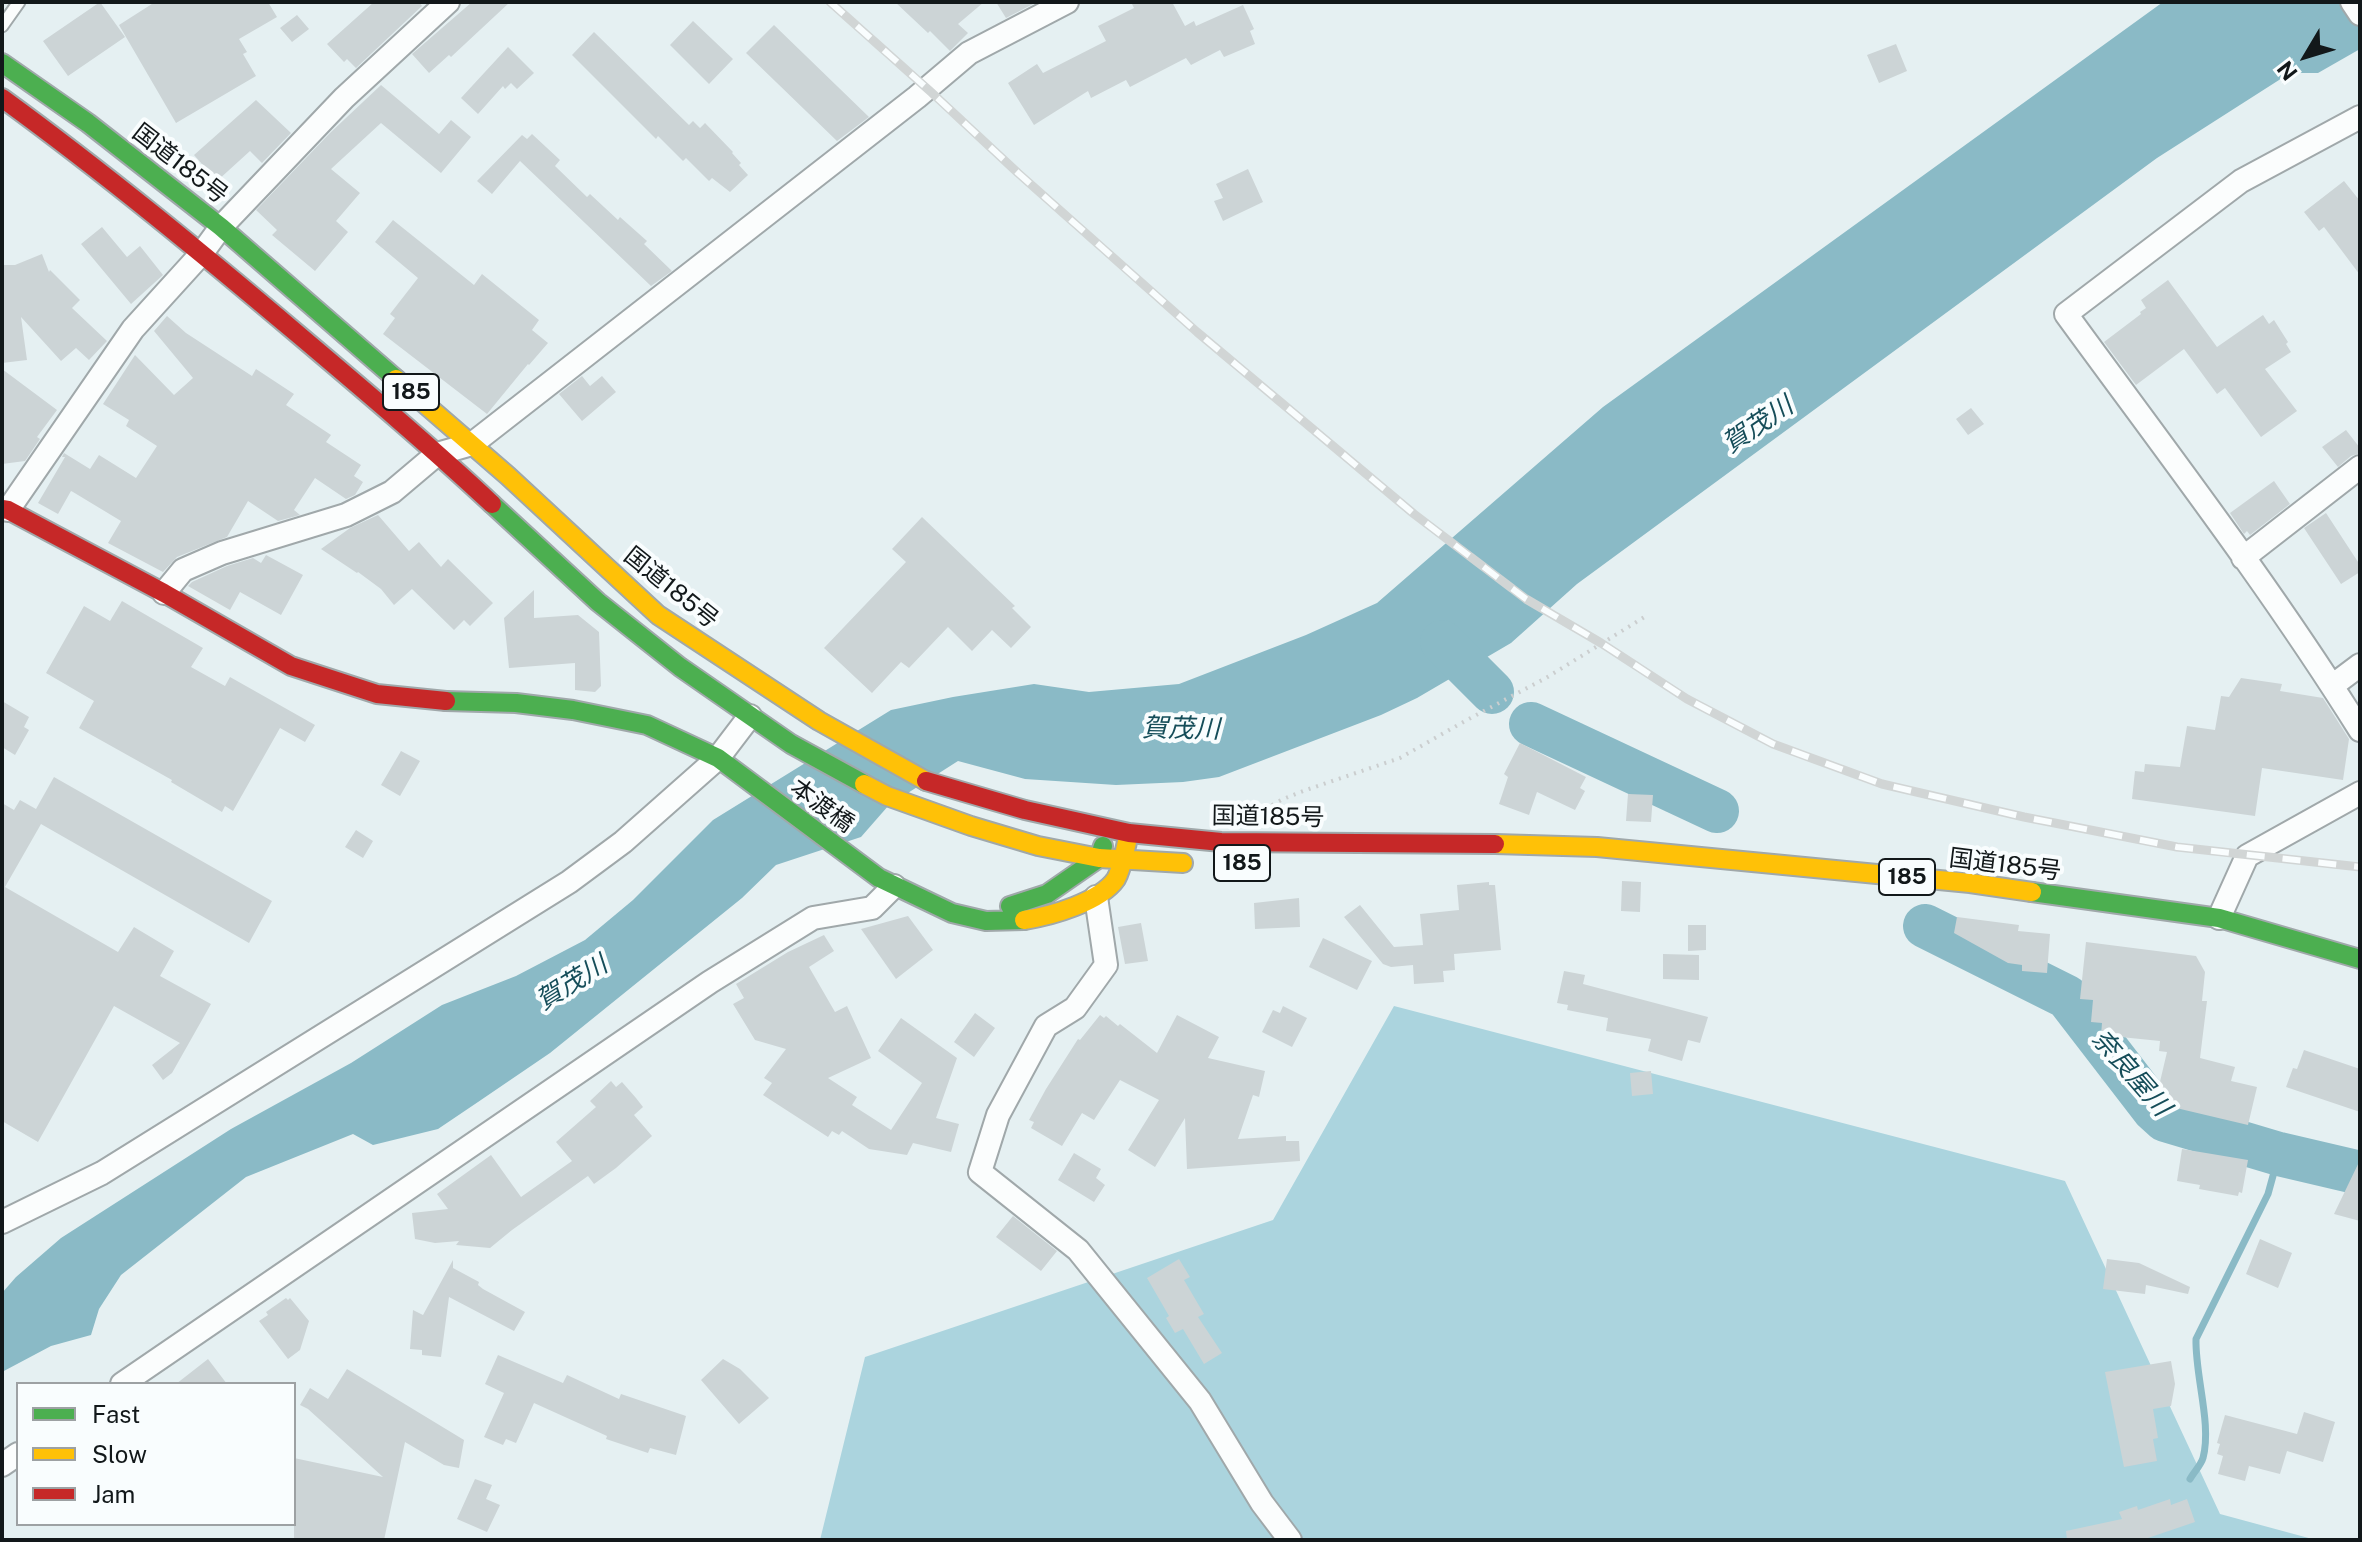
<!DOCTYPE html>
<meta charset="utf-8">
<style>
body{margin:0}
#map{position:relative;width:2362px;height:1542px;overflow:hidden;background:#e5f0f2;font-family:"Public Sans",sans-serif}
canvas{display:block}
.frame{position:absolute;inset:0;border:4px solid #12181a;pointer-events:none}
.legend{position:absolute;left:16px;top:1382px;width:280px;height:144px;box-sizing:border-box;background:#f9fdfe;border:2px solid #9da1a3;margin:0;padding:10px 14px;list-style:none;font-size:24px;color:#12181a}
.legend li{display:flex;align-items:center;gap:16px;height:40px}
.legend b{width:40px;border:2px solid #9da1a3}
.north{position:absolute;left:2266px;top:16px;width:80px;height:80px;-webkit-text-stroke:6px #f9fdfe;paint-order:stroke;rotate:232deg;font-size:22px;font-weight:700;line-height:32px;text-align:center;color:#12181a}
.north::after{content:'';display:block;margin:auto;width:28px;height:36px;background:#12181a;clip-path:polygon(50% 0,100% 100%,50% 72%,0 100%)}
</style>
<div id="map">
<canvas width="2362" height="1542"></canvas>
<div class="frame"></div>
<ul class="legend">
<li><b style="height:10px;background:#4caf50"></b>Fast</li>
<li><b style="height:10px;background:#ffc107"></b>Slow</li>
<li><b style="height:10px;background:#c62828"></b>Jam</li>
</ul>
<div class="north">N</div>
</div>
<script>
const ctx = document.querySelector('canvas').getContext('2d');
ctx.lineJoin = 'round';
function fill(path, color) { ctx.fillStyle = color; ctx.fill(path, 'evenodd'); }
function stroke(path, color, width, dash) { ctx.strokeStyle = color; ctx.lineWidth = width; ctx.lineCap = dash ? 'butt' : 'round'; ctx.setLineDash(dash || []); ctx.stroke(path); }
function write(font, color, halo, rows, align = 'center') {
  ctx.font = font + ' "Public Sans","Noto Sans JP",sans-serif'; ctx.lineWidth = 8; ctx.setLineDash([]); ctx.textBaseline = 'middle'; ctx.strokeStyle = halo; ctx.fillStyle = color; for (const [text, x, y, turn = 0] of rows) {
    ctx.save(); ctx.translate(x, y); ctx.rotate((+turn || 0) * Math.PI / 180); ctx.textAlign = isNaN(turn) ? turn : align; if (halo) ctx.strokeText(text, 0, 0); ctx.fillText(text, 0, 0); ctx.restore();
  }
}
const forest = new Path2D(`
 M1394,1006L2065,1181L2220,1514L2316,1540H820L865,1357L1273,1220Z`);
const water = new Path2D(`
 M2163,2H2360V49L2318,73H2290L2157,158L1577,584L1511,643L1417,698L1381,715L1219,777L1183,782L1116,785L1025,779L958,761L889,805L861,837L776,865L742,898L550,1053L478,1102L438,1129L373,1145L353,1134L246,1177L121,1275L99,1309L91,1335L51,1346L2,1372V1293L16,1277L61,1238L231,1129L351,1063L442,1005L516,976L585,940L633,900L713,820L891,710L953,697L1034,684L1089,692L1179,684L1306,635L1377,603L1603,407Z`);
const stream = new Path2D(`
 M2190,1479C2194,1472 2201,1465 2203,1458C2212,1424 2195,1376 2196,1339L2268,1194L2279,1154`);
const river = new Path2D(`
 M1442,642L1492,692
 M1531,724L1717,811
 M1925,926L2067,997L2154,1110L2165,1120L2279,1154L2360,1173`);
const building = new Path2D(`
 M100,2L125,37L68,76L43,41Z
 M155,2H268L277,17L239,39L247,52L243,54L256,76L176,123L119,25Z
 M374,2H419L422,6L356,68L347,59L344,62L327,44Z
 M472,2H510L451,57L449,55L429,73L412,54Z
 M895,2H984L958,24L968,33L950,51L930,31L928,33Z
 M996,2H1037L1006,18Z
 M1131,2H1172L1185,26L1194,21L1196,26L1243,5L1254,29L1250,31L1255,44L1224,57L1220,50L1191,65L1186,58L1130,87L1126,80L1091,98L1088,91L1034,125L1008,83L1037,64L1043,73L1106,41L1098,26L1134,8Z
 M297,15L309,29L292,42L280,28Z
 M693,21L733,59L709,84L670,45Z
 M774,25L869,117L837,141L746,53Z
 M594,32L689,125L693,121L700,128L705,123L733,152L732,153L741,163L739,165L748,175L730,192L712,178L709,181L686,158L683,161L658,136L656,139L572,55Z
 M1896,44L1907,71L1879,83L1867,55Z
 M508,47L534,73L517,89L511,83L505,89L503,86L478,114L461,98Z
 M381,85L439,134L451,120L471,137L441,173L381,123L331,169L360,193L336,221L348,232L315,271L272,235L277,230L256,210L330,133Z
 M256,100L291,133L262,163L250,151L217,181L194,155Z
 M532,134L560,160L555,166L587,197L590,194L618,220L620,217L647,241L644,244L672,271L651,286L520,161L492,194L477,181L522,135L527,139Z
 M1248,169L1263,202L1223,221L1214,201L1223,198L1216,184Z
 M2344,181L2360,201V275L2324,227L2319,231L2304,212Z
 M393,220L474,285L482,274L539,320L532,330L548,343L529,365L528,364L487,414L383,334L395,318L390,314L418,278L375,242Z
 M102,227L127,257L140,246L163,275L131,304L81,244Z
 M42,254L49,272L50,270L80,300L72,308L107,341L89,360L76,348L61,361L21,317L27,360L2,363V265H15Z
 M2168,280L2217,347L2263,315L2269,324L2274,320L2288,342L2286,344L2291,352L2265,369L2297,411L2261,437L2225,388L2217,394L2184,349L2136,385L2104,342L2141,314L2140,312L2146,308L2141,300Z
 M167,316L186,333L252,376L256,369L294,394L286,405L331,435L326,442L361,465L354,476L363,482L355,495L346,499L315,478L294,510L300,515L278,521L248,501L227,537L177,557L163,572L108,543L121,521L73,492L71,491L58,514L38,503L65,457H62L64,453L90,469L99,455L136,478L157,446L126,426L129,420L103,404L135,355L174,395L193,378L154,331Z
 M2,369L57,410L37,437L40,439L25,461L2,464Z
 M582,376L590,386L602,376L616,392L582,421L559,394Z
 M1971,408L1984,424L1968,435L1956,419Z
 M2346,430L2360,448V453L2351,456L2338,467L2322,447Z
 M2274,481L2290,504L2250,535L2247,531L2244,534L2230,513Z
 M2326,513L2360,565V572L2341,584L2304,528Z
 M378,515L409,551L419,542L441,567L448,559L493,603L470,626L464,620L454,630L412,589L394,605L381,589L358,572L357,573L321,549L350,528Z
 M922,517L1015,606L1012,608L1031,627L1011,648L992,630L972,651L948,627L909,668L901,662L872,693L824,648L906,562L892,549Z
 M266,555L303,575L281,615L240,592L230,610L188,586L192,582L227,566L253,558L261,563Z
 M534,590V618L578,615L599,632L601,686L595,692L575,690V663L509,668L504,618Z
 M122,601L203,648L191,667L225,686L230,677L315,725L305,742L280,728L233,811L225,806L222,812L171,782L172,780L79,728L94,701L46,673L84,606L110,621Z
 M2241,678L2282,684L2280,691L2323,698L2349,739L2343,780L2262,768L2255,816L2132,799L2135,771L2144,772L2145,764L2180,767L2187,726L2215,730L2221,696L2229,697Z
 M2,701L29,717L24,727L29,730L15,755L2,747Z
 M1520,743L1586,777L1580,788L1585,791L1575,810L1537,792L1529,815L1499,804L1508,777L1504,774Z
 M401,751L420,761L400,796L381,785Z
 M54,777L272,901L249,943L41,824L5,887L118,952L134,927L174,951L160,976L211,1004L172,1073L163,1080L152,1065L180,1043L114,1006L38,1142L2,1121V803L14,810L20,800L36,809Z
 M1628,794L1653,795L1651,822L1626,821Z
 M356,830L373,841L363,858L345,847Z
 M1622,881L1641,882L1640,912L1621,911Z
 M1489,882V885H1495L1501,950L1454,954L1455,970L1443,971L1444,982L1414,984L1413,965L1391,967L1383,964L1344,917L1360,905L1394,947L1423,945L1420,914L1459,910L1457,885Z
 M1299,898L1300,927L1255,929L1254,903Z
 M908,916L933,950L896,979L861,929Z
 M1957,917L2019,925L2018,931L2050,934L2047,973L2022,971V965L2008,963L1954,933Z
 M1141,923L1148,961L1125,964L1118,927Z
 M1688,925H1706V950L1688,951Z
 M824,935L834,951L809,967L835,1012L847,1006L871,1058L828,1078L857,1097L852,1105L891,1130L922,1083L878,1051L901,1018L957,1058L936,1118L959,1124L951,1152L913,1143L907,1155L869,1149L842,1131L839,1135L832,1131L828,1137L763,1095L772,1083L764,1078L786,1049L755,1040L733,1004L744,998L736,984L788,952Z
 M1323,938L1372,961L1357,990L1309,967Z
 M2086,942L2196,956L2205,972L2202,1001H2207L2200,1058L2235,1067L2231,1081L2257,1087L2248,1125L2155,1103L2167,1052L2159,1051L2160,1041L2101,1035L2102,1023L2091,1022L2093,1000L2080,999Z
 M1663,954L1699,955V980L1663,979Z
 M1564,971L1585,975L1583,984L1708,1017L1700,1043L1688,1040L1682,1061L1648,1051L1651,1039L1606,1031L1608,1018L1567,1010L1568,1005L1557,1003Z
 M1283,1006L1307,1018L1292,1047L1262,1032L1273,1010L1280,1013Z
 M975,1013L995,1028L974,1057L954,1042Z
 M1100,1015L1104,1018L1106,1016L1118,1026L1120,1024L1157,1053L1177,1015L1219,1037L1208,1058L1265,1071L1259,1097L1253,1095L1238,1139L1286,1136V1141H1299L1300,1161L1187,1169L1185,1118L1155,1167L1128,1150L1159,1100L1120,1080L1094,1120L1082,1113L1062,1146L1031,1128L1034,1122L1029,1120L1046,1089L1078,1039L1080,1040Z
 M2304,1050L2360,1069V1112L2286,1087L2293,1068L2297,1069Z
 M1651,1071L1653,1094L1632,1096L1630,1073Z
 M611,1081L616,1087L622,1082L636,1098L643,1107L634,1115L652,1136L616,1168L594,1184L588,1176L512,1230L490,1248L456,1245L459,1241L435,1243L415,1239L412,1213L448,1209L437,1194L491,1155L521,1197L572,1161L556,1142L596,1107L590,1101Z
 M2182,1149L2248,1160L2242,1193L2239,1192L2238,1196L2199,1189L2200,1185L2177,1181Z
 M1074,1153L1101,1169L1096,1178L1105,1185L1094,1202L1058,1180Z
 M2360,1160V1221L2334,1214Z
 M1013,1216L1057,1251L1041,1271L996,1237Z
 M2260,1239L2292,1253L2278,1288L2246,1274Z
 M1179,1259L1190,1277L1184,1280L1204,1314L1198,1317L1222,1353L1204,1364L1183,1329L1175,1333L1166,1318L1169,1316L1147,1278Z
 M2107,1259L2139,1263L2190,1287L2188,1294L2146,1285L2145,1294L2103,1289Z
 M453,1260V1268L479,1282L478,1285L483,1289L525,1312L514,1331L449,1297L441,1357L422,1355V1350L410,1349L413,1310L423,1315Z
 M286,1298L288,1300L290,1298L309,1321L300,1350L288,1359L259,1321L268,1315L266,1312Z
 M498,1355L563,1383L567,1375L619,1399L621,1394L686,1416L676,1455L650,1448L648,1453L606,1439L607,1436L534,1403L516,1443L506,1439L503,1445L484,1437L504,1393L485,1384Z
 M208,1359L227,1384H176Z
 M723,1359L740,1369L769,1398L739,1424L701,1380Z
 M2171,1361L2175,1384L2171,1406L2153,1409L2158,1438L2153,1439L2157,1461L2124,1467L2105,1372Z
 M347,1369L464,1440L459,1468L444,1465L405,1442L384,1540H294V1458L383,1477L308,1409L300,1405L310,1388L328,1399Z
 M2304,1412L2335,1422L2323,1462L2287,1451L2280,1474L2249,1466L2245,1481L2218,1474L2223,1456L2217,1454L2220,1444L2217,1443L2225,1415L2297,1434Z
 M475,1479L492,1485L486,1499L500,1505L487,1532L457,1519Z
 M2170,1499L2171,1505L2187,1499L2195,1522L2142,1540H2067L2066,1531L2122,1519L2119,1512L2137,1506L2138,1510Z`);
const path = new Path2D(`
 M1265,809L1283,799L1306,790L1400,758L1465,721L1546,678L1646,616`);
const lane = new Path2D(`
 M2,26L19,2`);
const street = new Path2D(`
 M2352,2L2360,14
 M2360,117L2241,181L2066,314C2166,451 2270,586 2360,730
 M8,510L133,329L202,253L221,227L344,98L448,2
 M2243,558L2360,467
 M164,593L183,570L222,553L346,515L392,492L437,454L472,444L917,97L969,53L1067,2
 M2332,686L2360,665
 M1096,897L1106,965L1075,1008L1046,1026L998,1115L980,1172L1078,1250L1200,1401L1262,1503L1290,1540
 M2219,918L2247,856L2360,793
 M2,1222L102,1173L569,882L623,842L718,758L750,716
 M122,1384L710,982L813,918L872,908L894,886
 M2,1465L18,1454`);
const fast = new Path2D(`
 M2,63L88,123L221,227L396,379
 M492,504L598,602L680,667L791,744L864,784
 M446,701L516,703L573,710L647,725L718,758L879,878L952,913L986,921L1024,920
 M2032,892L2219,918L2360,959
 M1010,906L1047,894L1099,858L1103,846`);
const slow = new Path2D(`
 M396,379L508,476L658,615L819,721L926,781
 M864,784L887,796L971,826L1038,846L1099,858L1183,863
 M1495,844L1597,847L1970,883L2032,892
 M1024,920C1051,916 1100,902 1116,879C1122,868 1124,854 1127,842`);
const jam = new Path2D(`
 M2,98C105,173 203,254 300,336C365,391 430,446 492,504
 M2,509L8,510L164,593L291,666L377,694L446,701
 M926,781L1025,810L1129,833L1221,842L1495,844`);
const rail = new Path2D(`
 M830,2L931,92L1018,173L1197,332L1414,514L1526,599L1601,643L1687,699L1773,744L1882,784L2024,817L2177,847L2360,867`);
const shields = [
 [411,392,56],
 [1242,863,56],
 [1907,877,56]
];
const shieldNames = [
 ["185",411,392],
 ["185",1242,863],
 ["185",1907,877]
];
const streetNames = [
 ["国道185号",180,164,38],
 ["国道185号",671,588,39],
 ["本渡橋",822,806,36],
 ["国道185号",1268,817,1],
 ["国道185号",2005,865,7]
];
const waterNames = [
 ["賀茂川",1758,425,-34],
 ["賀茂川",1181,729,1],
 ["賀茂川",572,983,-32],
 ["奈良屋川",2131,1073,49]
];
fill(forest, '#abd4de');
fill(water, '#8abac6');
stroke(stream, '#8abac6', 7);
stroke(river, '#8abac6', 44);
fill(building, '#ccd4d6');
stroke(lane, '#a0a8aa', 15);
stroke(street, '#a0a8aa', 26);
stroke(fast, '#a0a8aa', 22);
stroke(slow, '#a0a8aa', 22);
stroke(jam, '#a0a8aa', 22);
stroke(path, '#cbcecf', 4, [2, 6]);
stroke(lane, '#fbfdfd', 11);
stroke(street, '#fbfdfd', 22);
stroke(fast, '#4caf50', 18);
stroke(slow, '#ffc107', 18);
stroke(jam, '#c62828', 18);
stroke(rail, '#d1d5d5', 9);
stroke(rail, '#f9fdfe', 6, [18]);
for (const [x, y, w] of shields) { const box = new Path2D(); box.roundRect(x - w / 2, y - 18, w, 36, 6); ctx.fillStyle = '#f9fdfe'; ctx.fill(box); stroke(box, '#12181a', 2); }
write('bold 22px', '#12181a', null, shieldNames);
write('24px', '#12181a', '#f9fdfe', streetNames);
write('italic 26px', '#154d59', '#f9fdfe', waterNames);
</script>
